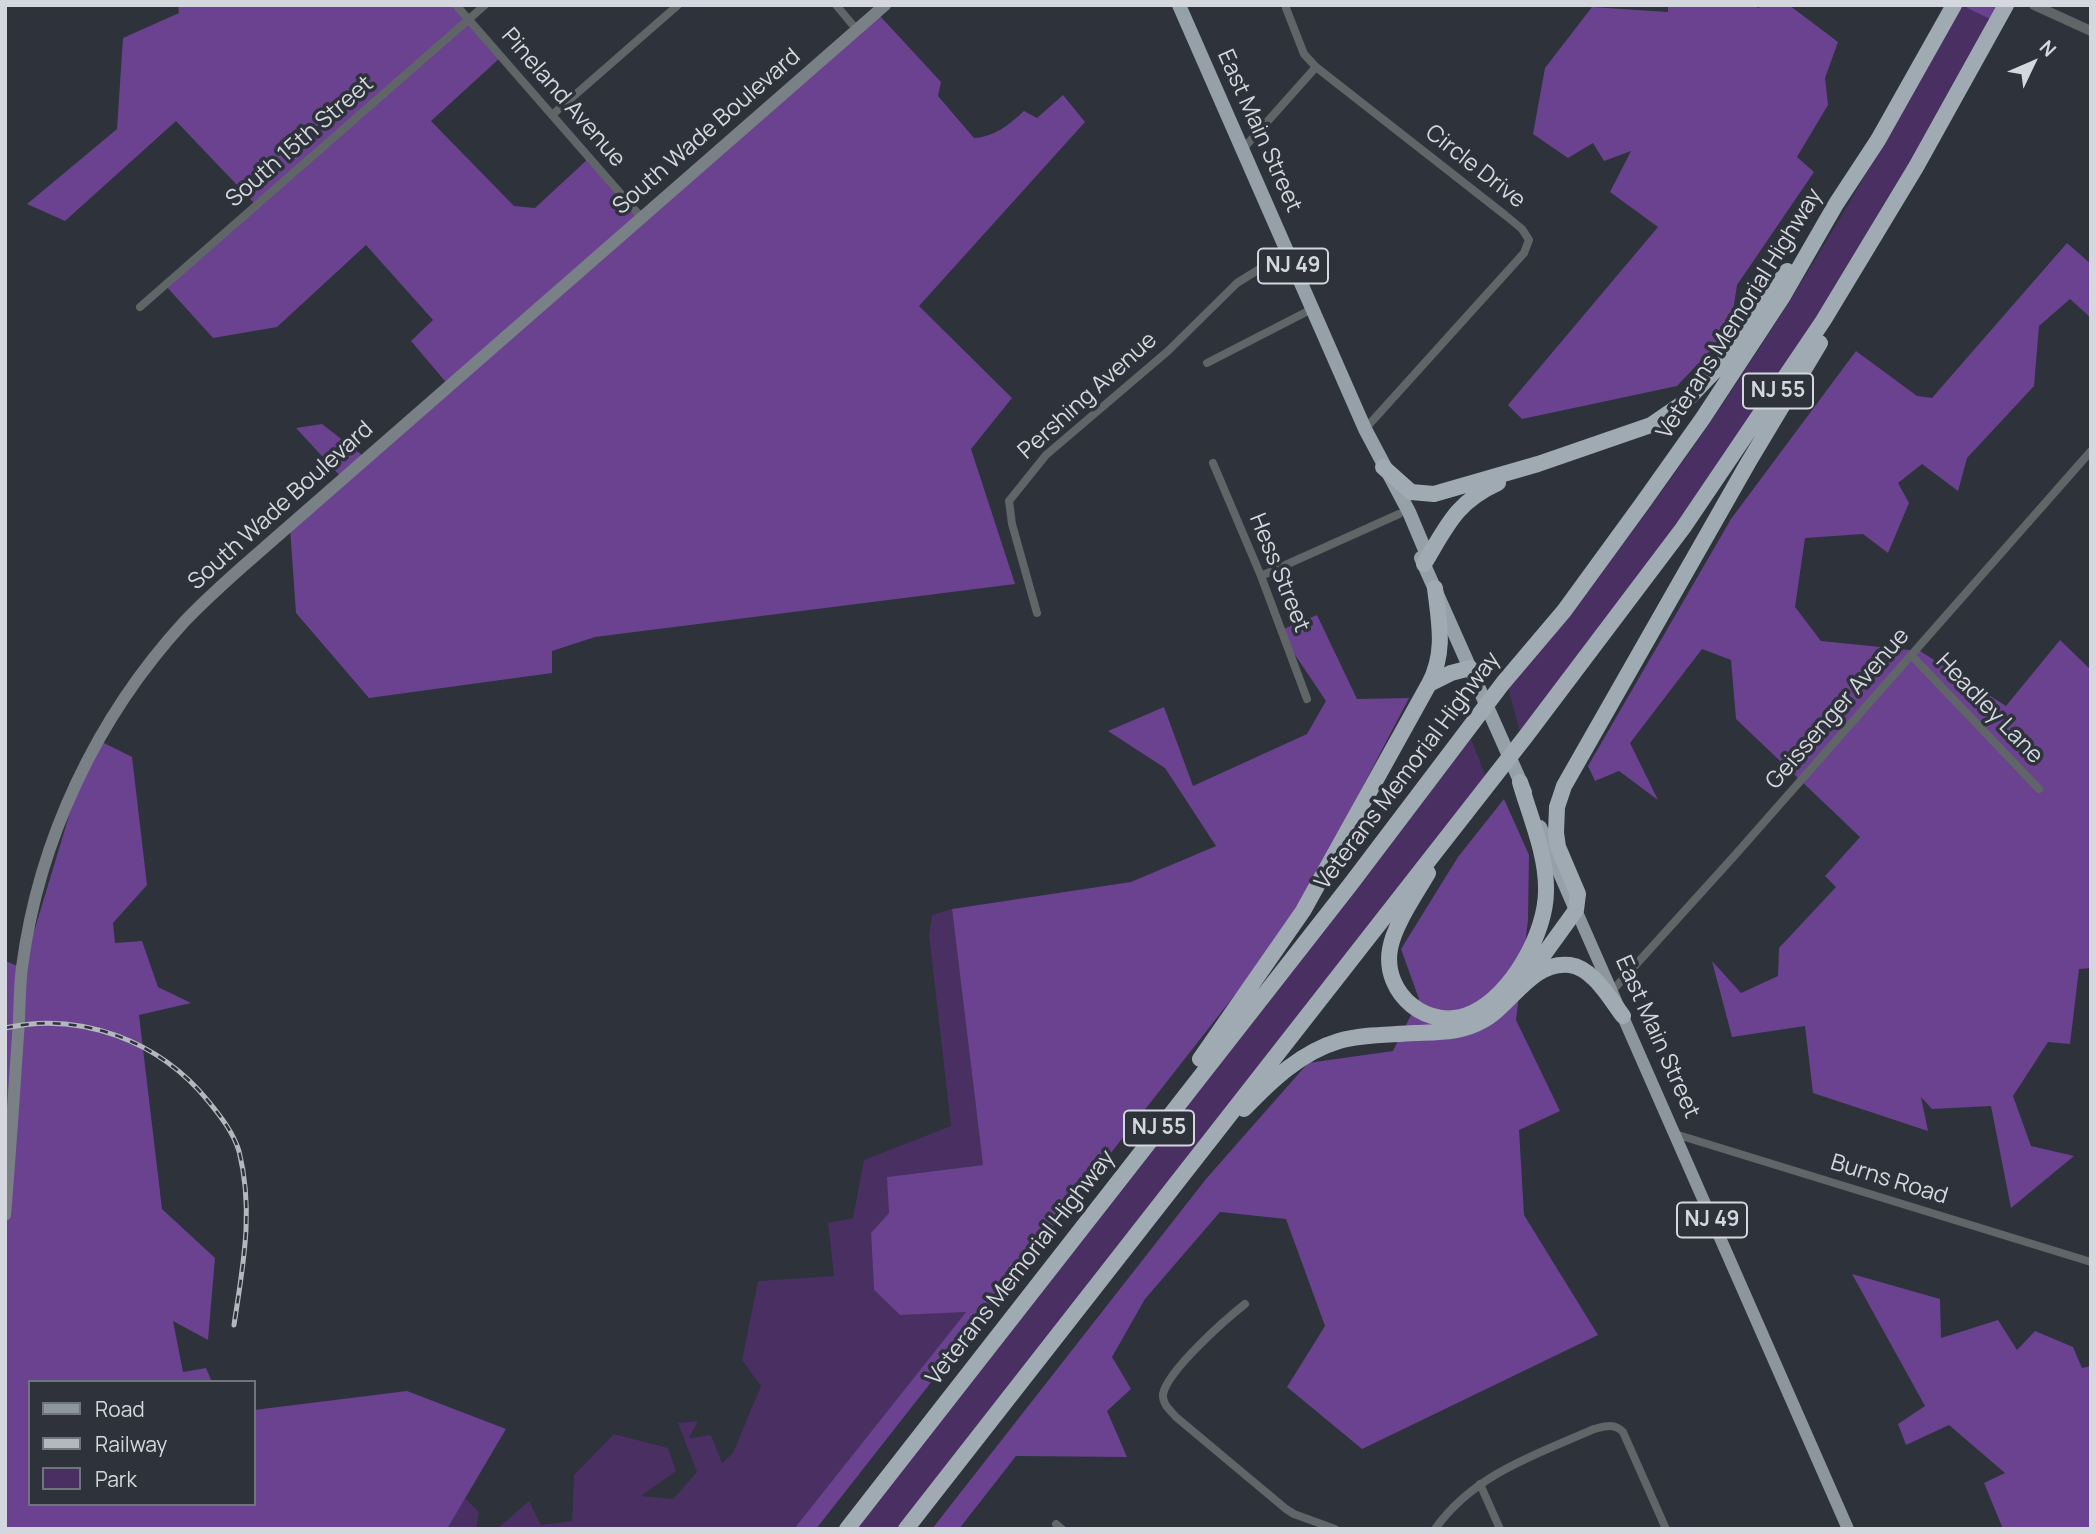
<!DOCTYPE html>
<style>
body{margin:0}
#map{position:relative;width:2096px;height:1534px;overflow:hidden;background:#2d323b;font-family:Manrope,sans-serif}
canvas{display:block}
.frame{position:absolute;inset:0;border:7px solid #d4d7dd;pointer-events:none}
.legend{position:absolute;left:28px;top:1380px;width:228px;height:126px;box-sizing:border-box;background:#2d323b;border:2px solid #70747c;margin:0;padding:9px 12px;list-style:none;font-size:21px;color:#d4d7dd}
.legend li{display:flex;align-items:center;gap:14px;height:35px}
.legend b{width:35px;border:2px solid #70747c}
.north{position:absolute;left:1998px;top:28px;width:70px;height:70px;-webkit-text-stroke:5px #2d323b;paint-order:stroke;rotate:46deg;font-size:19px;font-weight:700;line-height:28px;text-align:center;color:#d4d7dd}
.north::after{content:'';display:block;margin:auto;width:24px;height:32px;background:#d4d7dd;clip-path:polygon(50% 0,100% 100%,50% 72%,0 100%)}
</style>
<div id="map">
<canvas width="2096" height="1534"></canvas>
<div class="frame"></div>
<ul class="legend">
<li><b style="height:9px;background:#8d969d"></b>Road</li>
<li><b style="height:9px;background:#b4b7be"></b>Railway</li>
<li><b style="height:19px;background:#492f62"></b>Park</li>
</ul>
<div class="north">N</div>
</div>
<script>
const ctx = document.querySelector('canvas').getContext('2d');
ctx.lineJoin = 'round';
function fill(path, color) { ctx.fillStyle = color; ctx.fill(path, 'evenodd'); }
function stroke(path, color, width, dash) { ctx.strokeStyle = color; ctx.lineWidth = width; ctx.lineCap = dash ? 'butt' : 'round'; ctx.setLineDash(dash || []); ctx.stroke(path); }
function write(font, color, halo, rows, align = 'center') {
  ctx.font = font + ' Manrope,sans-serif'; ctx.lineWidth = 7; ctx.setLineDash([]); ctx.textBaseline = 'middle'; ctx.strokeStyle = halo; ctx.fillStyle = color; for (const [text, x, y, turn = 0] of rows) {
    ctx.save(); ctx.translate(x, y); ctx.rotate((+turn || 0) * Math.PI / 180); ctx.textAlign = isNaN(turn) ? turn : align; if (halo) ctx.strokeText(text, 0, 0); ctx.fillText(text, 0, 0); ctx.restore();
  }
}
const green = new Path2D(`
 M1961,5L1990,19L1910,164L1817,317L1677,524L1520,732L1508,688C1635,539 1747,376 1846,208C1886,141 1923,73 1961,5Z
 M1471,739L1486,777L898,1529H855Z
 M952,909L983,1165L888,1177L889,1213L871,1234L874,1290L900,1315L967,1311L794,1529H497L529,1501L541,1525L572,1521L574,1475L614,1434L668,1448L676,1471L641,1496L673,1499L697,1472L678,1423L698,1421L689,1438L711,1435L722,1463L733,1453L761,1386L742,1360L758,1281L834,1276L828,1223L853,1218L864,1160L951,1126L929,935L932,915Z
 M465,1498L479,1512L476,1529H447Z`);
const forest = new Path2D(`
 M178,5H455L501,57L431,121L514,206L535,208L589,158L644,218L880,16L941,82L938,96L974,138C994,137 1009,125 1024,111L1037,118L1063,95L1085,122L919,306L1012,398L971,449L1015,584L595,637L552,651V673L369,698L296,613L290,528L344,480L296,428L322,424L367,459L450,387L411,341L433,320L366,245L277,327L213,338L166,286L256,205L176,121L65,221L27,204L117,129L123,38L179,13Z
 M1668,5H1758L1757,8L1769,5H1789L1838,42L1825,78L1828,105L1797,157L1814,172L1737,285L1730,330L1677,386L1522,419L1508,405L1658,227L1610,192L1631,151L1604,161L1593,143L1568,158L1533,134L1545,68L1592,7L1668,12Z
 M1968,5H1999L1990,19L1967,8Z
 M2067,243L2091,264V318L2070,299L2039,326L2034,386L1967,458L1958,491L1922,464L1898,483L1909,503L1888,553L1863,534L1805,538L1795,607L1821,641L1920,651L2006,706L2060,640L2091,670V968L2079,969L2070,1044L2048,1042L2013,1096L2031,1146L2074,1156L2011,1208L1991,1106L1932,1109L1921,1097L1928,1131L1813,1093L1805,1026L1732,1037L1712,961L1741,993L1778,976L1779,948L1836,887L1825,876L1860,837L1736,719L1731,660L1702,649L1630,743L1658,800L1619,771L1595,781L1588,766L1731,519L1856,351L1917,396L1932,398Z
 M1317,615L1357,699L1409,698L1292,922L816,1529H794L966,1312L900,1315L874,1290L871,1233L889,1213L887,1177L983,1165L952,909L1131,882L1216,846L1165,768L1108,731L1164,707L1193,786L1307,734L1326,701L1279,631Z
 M100,741L132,757L147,885L113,923L115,943L142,941L158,987L191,1003L139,1015L162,1209L215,1258L208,1340L173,1321L183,1372L206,1368L212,1382H30V1504H254V1410L407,1391L506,1429L447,1529H5V961L23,968L81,776Z
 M1504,799L1529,855L1528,920L1516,1020L1560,1111L1519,1130L1524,1215L1598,1335L1362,1449L1287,1387L1325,1326L1286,1219L1220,1212L1145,1299L1112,1357L1131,1389L1107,1411L1127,1457L1016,1456L959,1529H932L1206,1179L1308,1063L1393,1051L1419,999L1401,949L1458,857Z
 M1852,1274L1940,1299L1941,1338L1998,1320L2017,1350L2035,1331L2073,1347L2082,1368L2091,1366V1529H2003L1984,1483L2005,1473L1949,1425L1906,1445L1898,1424L1925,1406Z`);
const minor = new Path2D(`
 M456,5L641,217
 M836,5L857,30
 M1286,8L1304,54L1316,67L1505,215L1522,229L1529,240L1524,253L1365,429
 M552,115L678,5
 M1242,150L1316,67
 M140,307L485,5
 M1207,363L1312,309
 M1213,463L1261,576L1307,699
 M1261,576L1399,514
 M1037,613L1012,524L1009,501L1046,455L1168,351L1237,283L1287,252
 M1911,655L2039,789
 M1612,991L1736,854L2091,451
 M1675,1134L2091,1262
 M1245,1304C1226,1319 1168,1370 1163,1394C1162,1404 1170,1410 1176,1417L1286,1509L1294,1514L1335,1529
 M1480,1484L1500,1529
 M1056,1524L1062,1529
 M1435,1529C1474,1474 1535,1455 1594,1429C1606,1426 1614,1423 1623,1432L1666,1529`);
const tertiary = new Path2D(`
 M2034,5L2091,31`);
const secondary = new Path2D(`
 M5,1215C10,1155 14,1095 18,1035C20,1013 19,989 22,967C39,839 97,717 184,622C202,603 222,585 241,568L885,5`);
const primary = new Path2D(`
 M1576,910L1848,1529`);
const trunk = new Path2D(`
 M1179,5L1365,429L1409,512L1425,550L1424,564
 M1421,558L1525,792
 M1540,827L1576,910`);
const motorway = new Path2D(`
 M1383,467L1411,492L1434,494L1538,464L1651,425L1686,401L1732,353L1787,271
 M1424,564C1447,526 1456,502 1498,483
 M1429,684C1446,652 1439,622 1435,588
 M1428,873C1416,894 1394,925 1390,949C1382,994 1429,1033 1472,1013C1511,996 1546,933 1546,891C1547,855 1530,817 1520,782
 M1521,986L1576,910L1578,894L1558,847L1556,833L1557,807L1564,786L1748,463L1820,343
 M1200,1059L1303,911L1429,684L1451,673L1470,668
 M1244,1109C1271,1081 1301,1052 1339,1041C1363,1034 1390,1035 1414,1033C1437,1032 1462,1033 1482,1021C1511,1006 1532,960 1570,965C1593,968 1610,999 1623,1016
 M847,1529L1350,885L1503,683L1564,611L1642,504L1703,418L1783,296L1836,204L1878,140L1954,5
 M906,1529L1526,736L1683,528L1823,321L1916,167L2006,5`);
const rail = new Path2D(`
 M5,1028C81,1011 160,1041 209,1102C221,1117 233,1132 239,1151C254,1211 243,1265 234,1325`);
const shields = [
 [1293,266,70],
 [1778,391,70],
 [1159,1128,70],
 [1712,1220,70]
];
const shieldNames = [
 ["NJ 49",1293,266],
 ["NJ 55",1778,391],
 ["NJ 55",1159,1128],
 ["NJ 49",1712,1220]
];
const streetNames = [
 ["Pineland Avenue",563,98,49],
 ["East Main Street",1259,131,66],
 ["South Wade Boulevard",707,132,-41],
 ["South 15th Street",300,142,-41],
 ["Circle Drive",1475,167,38],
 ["Veterans Memorial Highway",1740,314,-58],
 ["Pershing Avenue",1088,396,-42],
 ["South Wade Boulevard",281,506,-42],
 ["Hess Street",1279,573,68],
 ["Geissenger Avenue",1838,709,-49],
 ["Headley Lane",1989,709,46],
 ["Veterans Memorial Highway",1408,771,-53],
 ["East Main Street",1657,1037,66],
 ["Burns Road",1889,1180,17],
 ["Veterans Memorial Highway",1021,1268,-52]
];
fill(green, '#492f62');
fill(forest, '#6b4290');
stroke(minor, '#606568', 8);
stroke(tertiary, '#606568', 10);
stroke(secondary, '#7a8186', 12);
stroke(primary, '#8d969d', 12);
stroke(trunk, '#96a0a8', 14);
stroke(motorway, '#9faab2', 16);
stroke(rail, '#b4b7be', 5);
stroke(rail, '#2d323b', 2.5, [8]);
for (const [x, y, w] of shields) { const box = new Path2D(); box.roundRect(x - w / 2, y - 17.5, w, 35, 5); ctx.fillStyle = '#2d323b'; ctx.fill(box); stroke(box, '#d4d7dd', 2); }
write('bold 21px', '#d4d7dd', null, shieldNames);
write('23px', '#d4d7dd', '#2d323b', streetNames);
</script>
